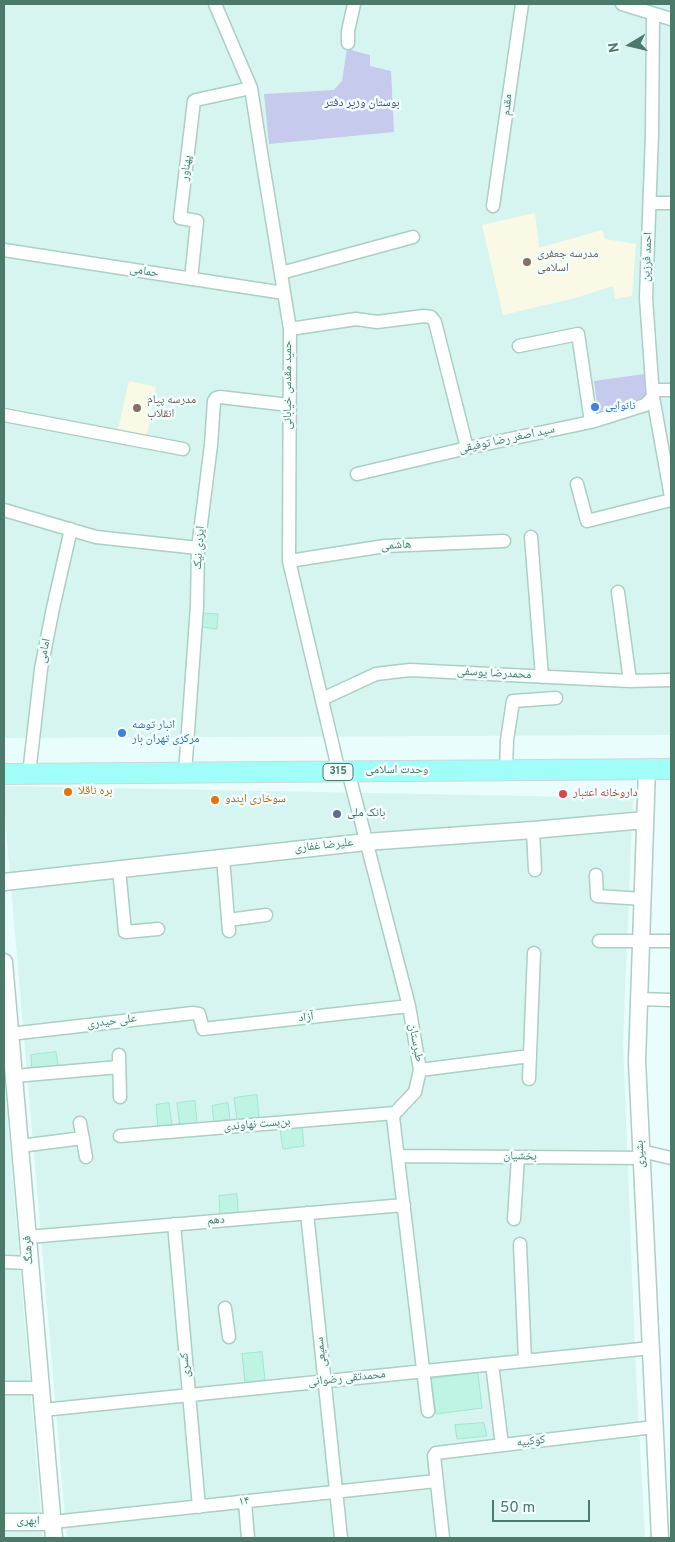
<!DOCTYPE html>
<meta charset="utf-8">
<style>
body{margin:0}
#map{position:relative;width:675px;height:1542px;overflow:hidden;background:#e9fdfc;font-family:Overpass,sans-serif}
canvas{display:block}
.frame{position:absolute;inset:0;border:5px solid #4b796a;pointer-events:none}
.north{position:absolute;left:605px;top:20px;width:50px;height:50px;-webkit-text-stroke:4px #f0fffe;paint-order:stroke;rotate:261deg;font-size:14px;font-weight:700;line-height:20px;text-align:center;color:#4b796a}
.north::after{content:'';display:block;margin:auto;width:18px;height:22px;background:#4b796a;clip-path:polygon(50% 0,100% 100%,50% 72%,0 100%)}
.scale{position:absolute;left:492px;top:1500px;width:98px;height:22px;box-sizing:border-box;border:2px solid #4b796a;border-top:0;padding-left:6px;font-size:15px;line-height:18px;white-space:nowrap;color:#4b796a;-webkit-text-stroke:4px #f0fffe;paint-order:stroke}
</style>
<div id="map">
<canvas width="675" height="1542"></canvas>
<div class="frame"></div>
<div class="north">N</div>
<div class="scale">50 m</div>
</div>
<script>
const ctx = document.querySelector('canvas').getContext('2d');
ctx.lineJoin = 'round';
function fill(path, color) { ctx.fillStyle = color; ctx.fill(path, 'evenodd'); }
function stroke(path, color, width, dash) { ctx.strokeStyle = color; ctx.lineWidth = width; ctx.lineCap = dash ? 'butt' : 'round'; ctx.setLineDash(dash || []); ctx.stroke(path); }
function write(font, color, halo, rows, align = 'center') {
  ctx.font = font + ' Overpass,"Noto Naskh Arabic",sans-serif'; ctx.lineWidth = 5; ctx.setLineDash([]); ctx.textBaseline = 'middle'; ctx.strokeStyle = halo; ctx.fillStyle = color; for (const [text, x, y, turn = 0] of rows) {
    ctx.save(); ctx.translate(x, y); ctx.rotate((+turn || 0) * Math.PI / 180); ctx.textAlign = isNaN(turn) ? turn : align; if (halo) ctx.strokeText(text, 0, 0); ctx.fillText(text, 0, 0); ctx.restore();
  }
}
const residential = new Path2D(`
 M4,4H671V735L4,738Z
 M4,786L633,798L623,1044L636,1373L645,1538H67L4,805Z
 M4,1078L43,1538H4Z`);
const education = new Path2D(`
 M535,213L539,248L602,230L605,239L636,244L632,296L615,299L613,286L575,298L503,315L482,225Z
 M129,381L156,387L147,435L118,429Z`);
const green = new Path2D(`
 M347,49L370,55V66L391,71L394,132L269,144L264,94L334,90L342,81Z
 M644,374L647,395L636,402L598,411L594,381Z`);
const building = new Path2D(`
 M597,402L598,411L593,412L591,403Z
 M203,613L218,614L217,629L202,627Z
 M56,1052L58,1065L32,1070L31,1055Z
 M257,1095L259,1117L237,1120L234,1098Z
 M195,1101L197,1124L180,1126L177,1103Z
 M169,1103L172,1126L158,1127L156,1105Z
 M228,1103L230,1119L214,1122L212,1106Z
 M302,1127L304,1146L283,1149L280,1129Z
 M237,1194L238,1213L220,1216L219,1196Z
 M262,1352L265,1380L245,1383L242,1354Z
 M478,1373L482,1408L436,1414L431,1379Z
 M484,1423L487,1436L457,1439L455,1425Z`);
const minor = new Path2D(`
 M215,4L251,88L261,152L290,329L289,561L339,772
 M622,4L671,19
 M653,14L652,134L646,298L653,397L671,497
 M348,43V31L354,4
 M651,203H671
 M493,206L522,4
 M4,250L284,293
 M281,273L413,237
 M191,279L197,221L180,218L194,101L196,100L251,88
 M290,329L356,319L377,322L424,316L431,317L435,322L467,448
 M519,346L578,334L591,422
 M654,390H671
 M4,415L183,449
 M357,474L467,448L591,422L645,405L653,397
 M577,484L587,521L671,500
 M4,510L96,537L198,548
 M531,537L542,677
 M289,561L385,546L504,541
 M618,592L630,681
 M322,699L376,674L410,670L630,681L671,680
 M506,770L507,740L513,701L556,698
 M348,771L409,1006L420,1070L415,1092L395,1113L393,1117L428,1411
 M185,773L197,606L198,548L211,445L214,401L216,398L220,397L289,405
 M29,774L41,669L53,608L71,529
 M533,830L535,870
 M223,858L229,931
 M119,869L125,932L158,929
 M596,875L597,896L643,899
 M228,920L266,915
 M599,941H671
 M639,999L671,1000
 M10,1034L193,1013L199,1014L203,1029L409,1006
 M119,1055L120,1097
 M420,1070L530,1056
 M14,1076L119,1067
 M529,1079L534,953
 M80,1123L86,1157
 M120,1136L395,1113
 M20,1146L83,1138
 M641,1151L671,1158
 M398,1156L642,1158
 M307,1213L341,1538
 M514,1219L518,1157
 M174,1224L199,1507
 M28,1237L404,1205
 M520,1244L525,1361
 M4,1262L30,1263
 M225,1308L229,1337
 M492,1364L502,1445
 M4,1388H41
 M43,1410L651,1348
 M245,1502L248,1538
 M53,1522L436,1481
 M443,1538L434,1456L436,1453L654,1427`);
const tertiary = new Path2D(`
 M647,769L637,1061L660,1538
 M4,882L366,842L533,830L645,820
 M4,962L54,1538
 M4,1522H53`);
const primary = new Path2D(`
 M4,774L671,769`);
const markers = [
 [527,262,5,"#8d6e63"],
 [595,407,5,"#3f7fe0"],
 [137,408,5,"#8d6e63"],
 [122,733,5,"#3f7fe0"],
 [68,792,5,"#e8710a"],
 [563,794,5,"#e0444e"],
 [215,800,5,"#e8710a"],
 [337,814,5,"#5c6f8a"]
];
const shields = [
 [338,772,30]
];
const shieldNames = [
 ["315",338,772]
];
const parkNames = [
 ["بوستان وزیر دفتر",362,104]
];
const streetNames = [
 ["مقدم",508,105,-85],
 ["پهناور",187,168,-83],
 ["احمد فرزین",648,257,-87],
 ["حمامی",144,272,9],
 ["حمید مقدس خیابانی",289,385,-90],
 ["سید اصغر رضا توفیقی",507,440,-12],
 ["هاشمی",396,546,-4],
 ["ایزدی نیک",200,548,-86],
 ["امامی",45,651,-79],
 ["محمدرضا یوسفی",494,674,3],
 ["وحدت اسلامی",397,771],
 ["علیرضا غفاری",324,846,-6],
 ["آزاد",306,1018,-6],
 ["علی حیدری",112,1022,-7],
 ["طبرستان",415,1043,80],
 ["بن‌بست نهاوندی",257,1125,-5],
 ["بشیری",641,1154,-93],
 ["بخشیان",520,1157,1],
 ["دهم",216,1221,-5],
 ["فرهنگ",29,1250,-95],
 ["سمیعی",322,1352,-96],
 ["کسری",186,1365,-95],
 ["محمدتقی رضوانی",347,1379,-6],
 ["کوکبیه",531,1442,-7],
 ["۱۴",244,1502,-6],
 ["ابهری",28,1522]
];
const educationNames = [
 ["مدرسه جعفری",537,255],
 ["اسلامی",537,269],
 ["مدرسه پیام",147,401],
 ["انقلاب",147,415]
];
const shopNames = [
 ["نانوایی",605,407],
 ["انبار توشه",132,726],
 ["مرکزی تهران بار",132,740]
];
const foodNames = [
 ["بره ناقلا",78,792],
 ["سوخاری ایندو",225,800]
];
const healthNames = [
 ["داروخانه اعتبار",573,794]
];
const serviceNames = [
 ["بانک ملی",347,814]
];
fill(residential, '#d7f5f0');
fill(education, '#faf9e5');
fill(green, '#c6caec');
fill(building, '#bff4e4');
stroke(building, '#9fe7d1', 1);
stroke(minor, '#abcec5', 15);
stroke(tertiary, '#abcec5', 19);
stroke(primary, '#cdd9d5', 22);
stroke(minor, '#fff', 12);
stroke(tertiary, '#fff', 16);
stroke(primary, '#a0fdf7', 20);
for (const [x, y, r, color] of markers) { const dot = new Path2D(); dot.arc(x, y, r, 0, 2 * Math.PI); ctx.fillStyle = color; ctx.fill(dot); stroke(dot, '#f0fffe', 2); }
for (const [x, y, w] of shields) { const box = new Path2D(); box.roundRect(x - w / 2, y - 8.5, w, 17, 4); ctx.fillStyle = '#f0fffe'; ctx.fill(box); stroke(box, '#4b796a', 1); }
write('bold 11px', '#4b796a', null, shieldNames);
write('12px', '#48478c', '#f0fffe', parkNames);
write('12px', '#4b796a', '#f0fffe', streetNames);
write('12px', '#785e54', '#f0fffe', educationNames, 'left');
write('12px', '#366cbe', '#f0fffe', shopNames, 'left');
write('12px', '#c56008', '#f0fffe', foodNames, 'left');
write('12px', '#be3a42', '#f0fffe', healthNames, 'left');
write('12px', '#4e5e75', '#f0fffe', serviceNames, 'left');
</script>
